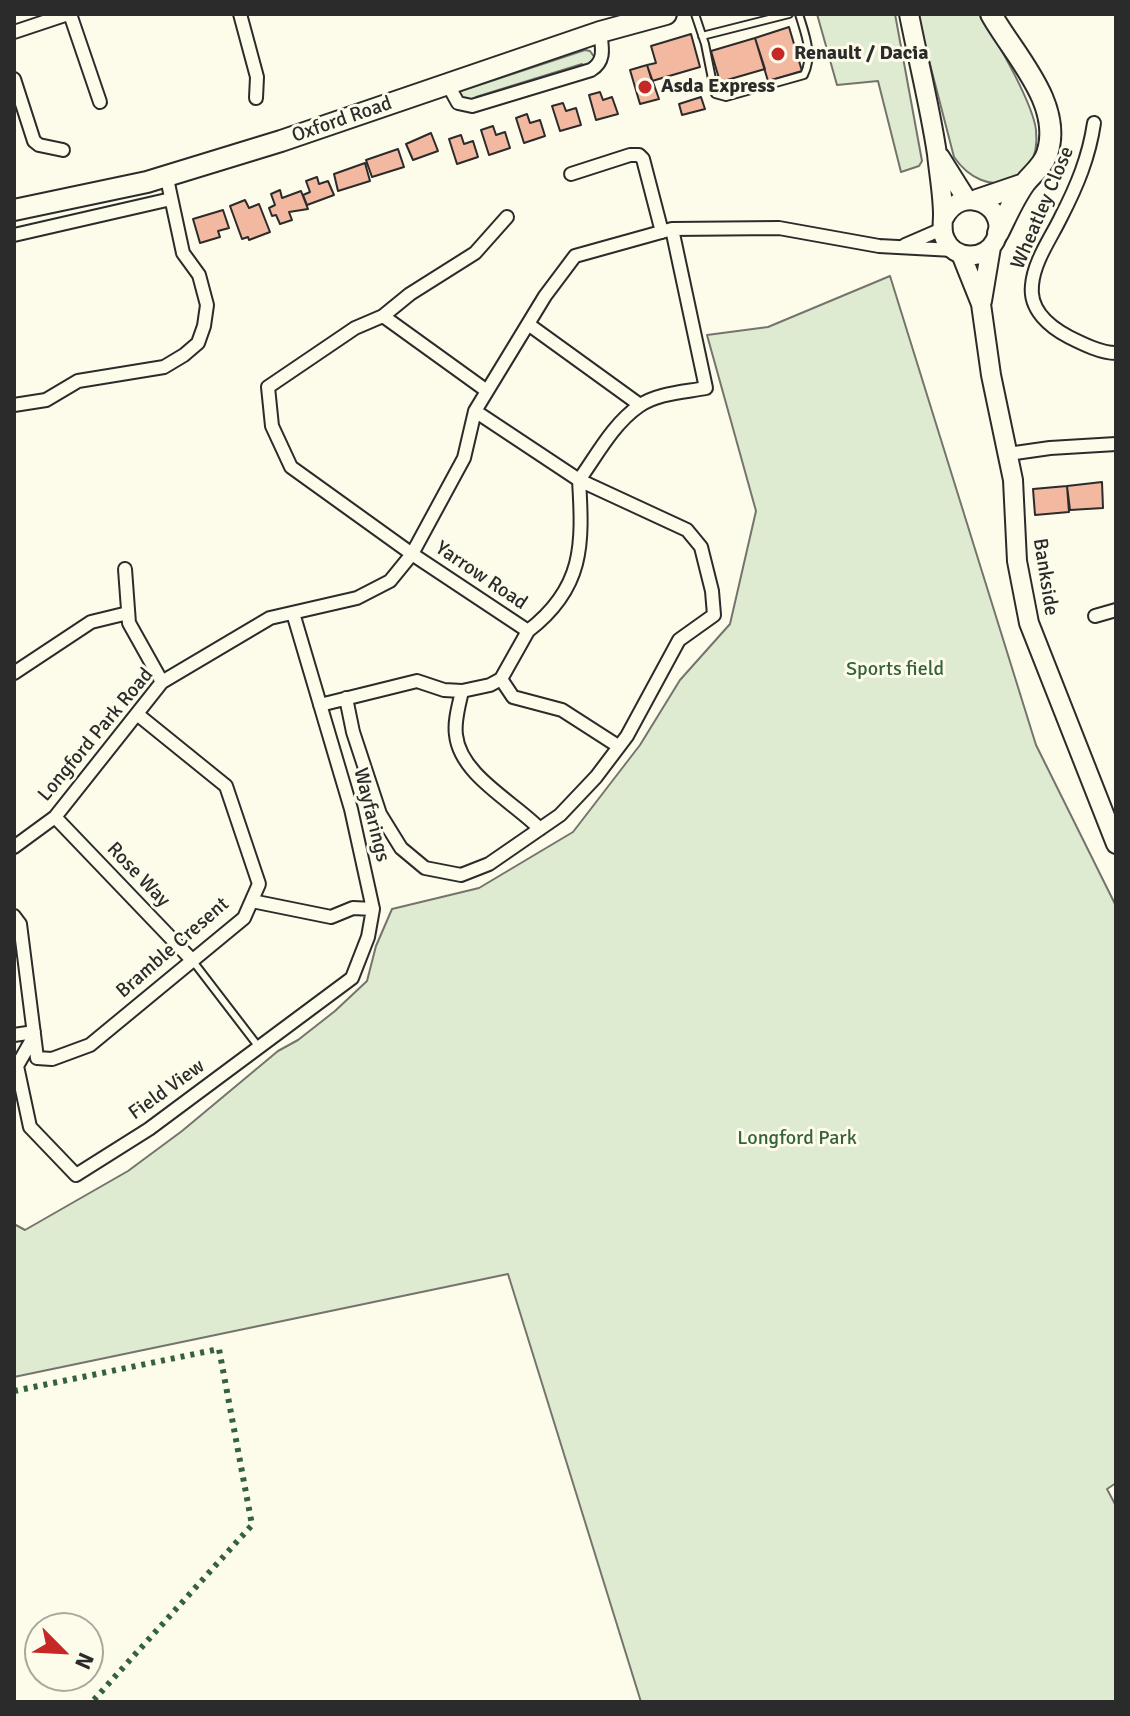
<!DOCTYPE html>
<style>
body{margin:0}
#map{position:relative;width:1130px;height:1716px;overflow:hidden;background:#fdfbea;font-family:Signika,sans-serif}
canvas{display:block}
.frame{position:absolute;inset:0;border:16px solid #2b2b2b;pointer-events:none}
.north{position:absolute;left:24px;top:1612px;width:80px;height:80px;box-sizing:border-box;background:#fdfbea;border:2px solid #a9a89e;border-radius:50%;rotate:114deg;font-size:22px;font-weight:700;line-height:32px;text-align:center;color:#2b2b2b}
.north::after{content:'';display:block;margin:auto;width:28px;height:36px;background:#c62828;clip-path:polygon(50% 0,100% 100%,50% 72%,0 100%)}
</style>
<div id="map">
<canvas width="1130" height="1716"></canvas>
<div class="frame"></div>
<div class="north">N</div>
</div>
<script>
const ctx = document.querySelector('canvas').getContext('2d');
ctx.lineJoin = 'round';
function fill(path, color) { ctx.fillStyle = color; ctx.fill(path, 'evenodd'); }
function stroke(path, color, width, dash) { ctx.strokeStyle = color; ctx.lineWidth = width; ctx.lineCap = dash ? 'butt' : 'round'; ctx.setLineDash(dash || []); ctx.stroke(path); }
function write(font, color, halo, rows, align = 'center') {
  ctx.font = font + ' Signika,sans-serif'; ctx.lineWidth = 6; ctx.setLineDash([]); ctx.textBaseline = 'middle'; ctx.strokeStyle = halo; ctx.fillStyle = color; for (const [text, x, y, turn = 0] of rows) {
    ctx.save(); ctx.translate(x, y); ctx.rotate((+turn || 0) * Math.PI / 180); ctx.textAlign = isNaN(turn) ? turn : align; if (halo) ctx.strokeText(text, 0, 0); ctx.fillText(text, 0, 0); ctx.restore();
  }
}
const green = new Path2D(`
 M817,14H895L922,161L919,166L901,172L878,81L837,85Z
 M917,14H981C996,40 1033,103 1036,130C1042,187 985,202 954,157Z
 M585,50L590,51L595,58L583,68L582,64L476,97V101L461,99L458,92Z
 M890,276L1036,745L1116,906V1483L1107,1489L1116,1506V1702H641L508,1274L14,1377V1224L25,1230L128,1171L182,1131L278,1051L298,1040L335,1011L367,981L376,946L392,909L479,888L573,832L640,745L680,680L730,624L756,511L707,335L768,327Z`);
const building = new Path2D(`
 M789,27L802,71L768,81L755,38Z
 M691,34L700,67L652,81L647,65L656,63L651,46Z
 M755,38L765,69L720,82L711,51Z
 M647,65L659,99L640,104L630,70Z
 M600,92L603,100L612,97L618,114L596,120L589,95Z
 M701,97L705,109L682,115L679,104Z
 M563,103L566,111L576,108L581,125L560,131L552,106Z
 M527,114L530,123L540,120L545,136L524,143L516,118Z
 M493,126L496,135L505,132L510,148L489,155L481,130Z
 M431,133L438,151L413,160L406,144Z
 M461,135L464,144L473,141L478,157L457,164L449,139Z
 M398,149L404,167L372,177L366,160Z
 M365,163L370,181L338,191L334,174Z
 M317,177L319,184L328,181L334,195L307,205L303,195L310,192L306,181Z
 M280,190L282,198L301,191L308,209L289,212L292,220L280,224L276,215L272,216L269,208L275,205L271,194Z
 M245,200L249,208L259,204L270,232L249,240L248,237L242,239L230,206Z
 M223,210L229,228L218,231L220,237L200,243L193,219Z
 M1102,482L1103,508L1070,510L1067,486Z
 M1067,486L1069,512L1035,515L1033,489Z`);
const lane = new Path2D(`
 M695,14L705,44L715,94L726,97L804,75C814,55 805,34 799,14
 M702,36L789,14
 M192,960L258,1046`);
const street = new Path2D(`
 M70,14L100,102
 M240,14L257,77L256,98
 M14,32L68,14
 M14,79L34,141L39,145L63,150
 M447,83L458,103L472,106L591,70C606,61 602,47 600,32
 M1094,123C1089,157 1077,186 1061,217C1051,238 1034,261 1032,285C1029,310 1050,327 1069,337C1083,344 1101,353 1116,353
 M571,174L630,155H639L643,159L662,232
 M14,235L171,199
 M905,245L942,229
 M383,316L487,391
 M528,324L640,405
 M14,405L46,400L78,381L164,367L184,355L198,343L204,326L207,305L199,275L183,253L166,174
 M475,411L579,480C597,455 613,424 639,406C657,393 685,392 706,388L672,229
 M1008,454L1050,448L1116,444
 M125,569L129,623L162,682
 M1095,616L1116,610
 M14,673L91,622L128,613
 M501,679L513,697L562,710L618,746
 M462,691C459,705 454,721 456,735C460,775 514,802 540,829
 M346,698L353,732L380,814L401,848L425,868L461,875L489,864L560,815L596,777L627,736L679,640L714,615L712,591L701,547L687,530L579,480C583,545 584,588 528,631L412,554L291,467L272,426L268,387L355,328L383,316L410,294L475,253L507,217
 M320,705L417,681L444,690L462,691L490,685L501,679L528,631
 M55,817L192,960
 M14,847L55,817L162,682L270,618L357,598L390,581L412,554L464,458L475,411L545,296L575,256L672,229L779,228L879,246L953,250
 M252,901L331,917L353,908L373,909L351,809L293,613
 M14,916L20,924L37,1058L52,1059L90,1045L244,918L259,884L226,786L137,714
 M14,1035L34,1032
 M34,1036L17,1066L30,1127L76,1175L149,1129L352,978L368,937L373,909`);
const secondary = new Path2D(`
 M909,14C918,60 930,107 937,154C939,174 943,195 943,215C943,224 941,231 945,239C954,260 984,261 995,241C1012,208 963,181 944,218
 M940,157L967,200
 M961,254L981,304L991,375L1013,480L1017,561L1029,623L1116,844
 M982,301L991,247`);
const primary = new Path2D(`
 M991,14C1013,54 1064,104 1047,154C1043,166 1032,174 1025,183C1014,198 1006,217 998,233
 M977,200L1024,184
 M14,210L147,182L281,141L600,32L666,14`);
const hedge = new Path2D(`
 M14,1391L219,1349L252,1525L92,1702`);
const markers = [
 [778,54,8,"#c62828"],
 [645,87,8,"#c62828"]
];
const poiNames = [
 ["Renault / Dacia",794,54],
 ["Asda Express",661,87]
];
const streetNames = [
 ["Oxford Road",342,120,-19],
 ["Wheatley Close",1043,208,-67],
 ["Yarrow Road",481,576,34],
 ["Bankside",1045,577,81],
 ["Longford Park Road",96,735,-50],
 ["Wayfarings",371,815,76],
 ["Rose Way",138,875,46],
 ["Bramble Cresent",173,948,-41],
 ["Field View",167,1090,-36]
];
const parkNames = [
 ["Sports field",895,670],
 ["Longford Park",797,1139]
];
fill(green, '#deebd1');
stroke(green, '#74746e', 2);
fill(building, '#f2b8a0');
stroke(building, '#2b2b2b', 2);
stroke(lane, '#2b2b2b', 10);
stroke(street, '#2b2b2b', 16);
stroke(secondary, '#2b2b2b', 22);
stroke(primary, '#2b2b2b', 24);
stroke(lane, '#fdfbea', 6);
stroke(street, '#fdfbea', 12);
stroke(secondary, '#fdfbea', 18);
stroke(primary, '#fdfbea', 20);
stroke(hedge, '#34623c', 6, [4, 6]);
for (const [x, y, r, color] of markers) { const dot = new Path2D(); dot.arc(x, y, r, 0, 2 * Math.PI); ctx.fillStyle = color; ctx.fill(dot); stroke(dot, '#fdfbea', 3); }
write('bold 20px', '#2b2b2b', '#fdfbea', poiNames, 'left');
write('20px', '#2b2b2b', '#fdfbea', streetNames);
write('20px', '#34623c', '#fdfbea', parkNames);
</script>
